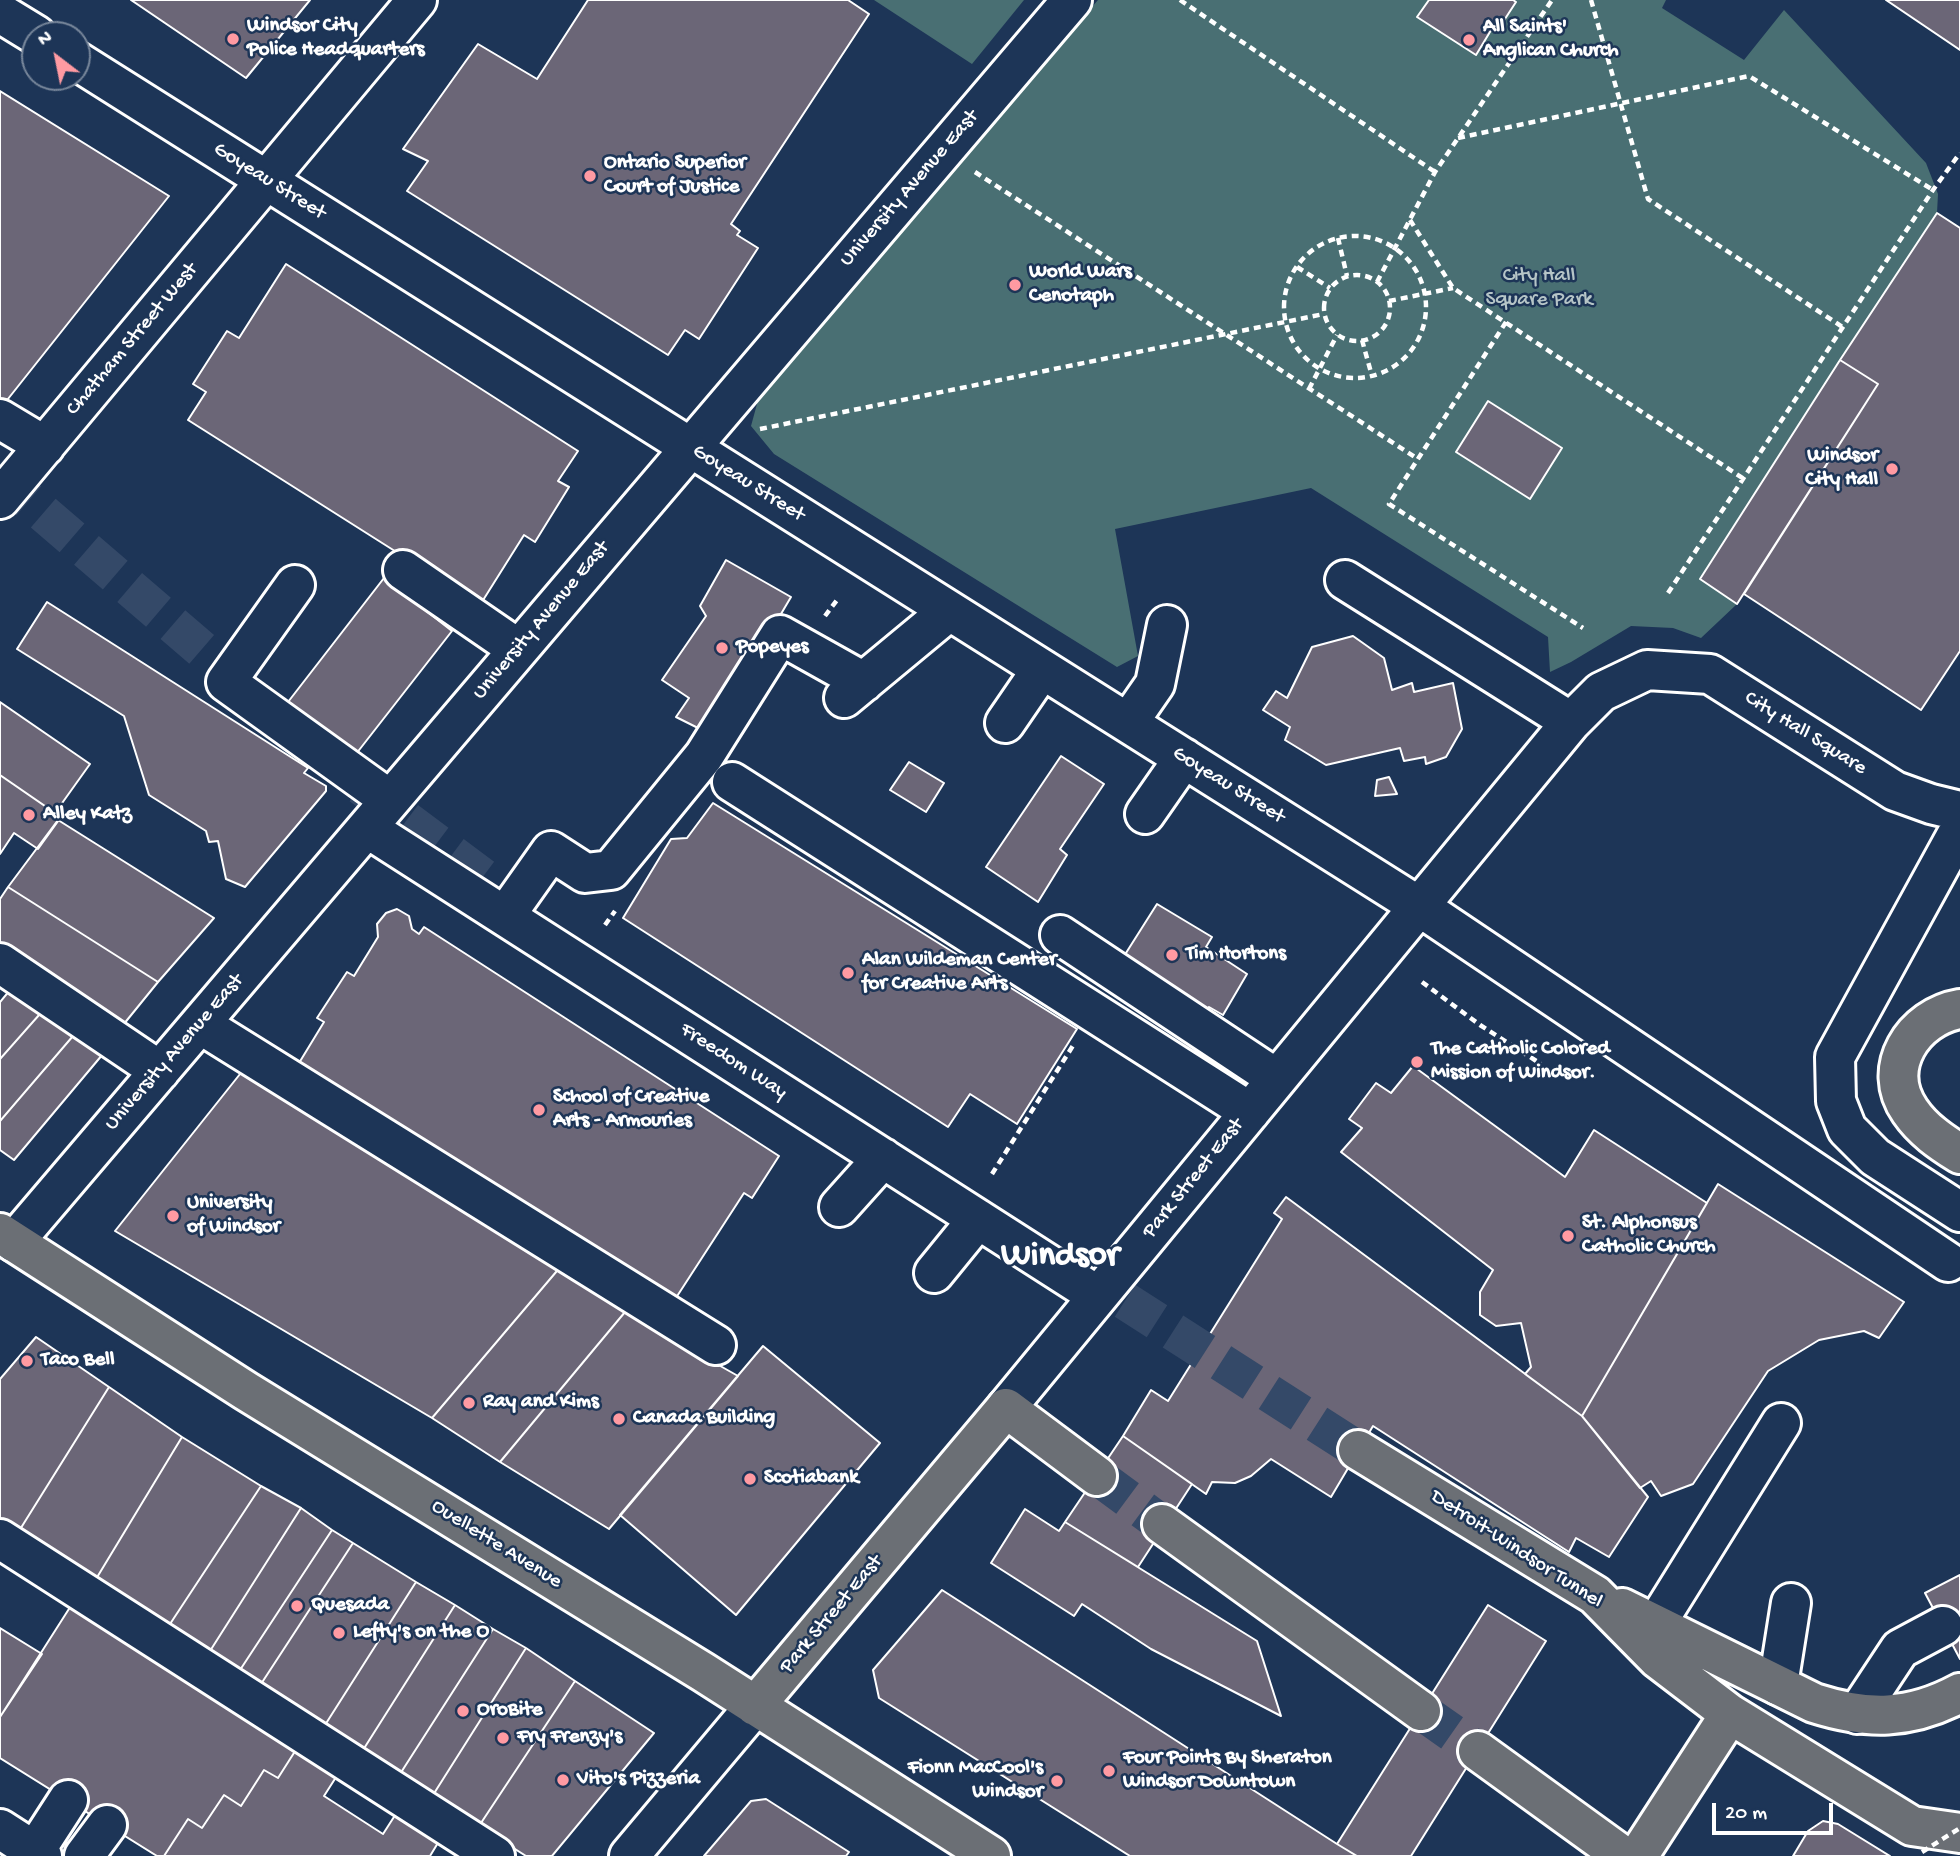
<!DOCTYPE html>
<style>
body{margin:0}
#map{position:relative;width:1960px;height:1856px;overflow:hidden;background:#1d3557;font-family:"Gochi Hand",sans-serif}
canvas{display:block}
.north{position:absolute;left:21px;top:21px;width:70px;height:70px;box-sizing:border-box;background:#1d3557;border:2px solid #77869a;border-radius:50%;rotate:328deg;font-size:19px;font-weight:700;line-height:28px;text-align:center;color:#fff}
.north::after{content:'';display:block;margin:auto;width:24px;height:32px;background:#ff9aa2;clip-path:polygon(50% 0,100% 100%,50% 72%,0 100%)}
.scale{position:absolute;left:1712px;top:1803px;width:121px;height:32px;box-sizing:border-box;border:4px solid #fff;border-top:0;padding-left:9px;font-size:21px;line-height:24px;white-space:nowrap;color:#fff;-webkit-text-stroke:5px #1d3557;paint-order:stroke}
</style>
<div id="map">
<canvas width="1960" height="1856"></canvas>
<div class="north">N</div>
<div class="scale">20 m</div>
</div>
<script>
const ctx = document.querySelector('canvas').getContext('2d');
ctx.lineJoin = 'round';
function fill(path, color) { ctx.fillStyle = color; ctx.fill(path, 'evenodd'); }
function stroke(path, color, width, dash) { ctx.strokeStyle = color; ctx.lineWidth = width; ctx.lineCap = dash ? 'butt' : 'round'; ctx.setLineDash(dash || []); ctx.stroke(path); }
function write(font, color, halo, rows, align = 'center') {
  ctx.font = font + ' "Gochi Hand",sans-serif'; ctx.lineWidth = 5; ctx.setLineDash([]); ctx.textBaseline = 'middle'; ctx.strokeStyle = halo; ctx.fillStyle = color; for (const [text, x, y, turn = 0] of rows) {
    ctx.save(); ctx.translate(x, y); ctx.rotate((+turn || 0) * Math.PI / 180); ctx.textAlign = isNaN(turn) ? turn : align; if (halo) ctx.strokeText(text, 0, 0); ctx.fillText(text, 0, 0); ctx.restore();
  }
}
const green = new Path2D(`
 M874,0H1024L972,64Z
 M1098,0H1666L1662,8L1744,60L1784,10L1926,163L1938,194L1937,213L1700,579L1737,604L1701,638L1673,628L1631,626L1571,662L1550,672L1548,637L1311,488L1115,529L1138,656L1117,667L774,454L751,426L760,393Z`);
const building = new Path2D(`
 M131,0H310L246,78Z
 M588,0H848L869,14L731,224L740,231L737,235L758,248L699,339L685,330L668,355L407,191L428,161L403,149L478,44L537,79Z
 M1429,0H1513L1516,2L1501,25L1496,22L1476,55L1417,17Z
 M1886,0H1960V50Z
 M0,91L169,196L0,409Z
 M1937,213L1960,228V651L1921,710L1744,594L1878,384L1840,360Z
 M286,264L578,451L558,481L569,487L535,542L524,535L480,605L188,420L206,392L193,384L227,331L239,338Z
 M1840,360L1878,384L1737,604L1700,579Z
 M1488,401L1562,448L1530,499L1456,452Z
 M726,560L791,597L710,734L676,717L689,698L662,680L706,616L700,606Z
 M384,578L452,631L356,754L288,702Z
 M47,602L308,768L304,773L326,786V791L245,887L226,879L218,841L209,842L206,831L149,795L124,716L17,649Z
 M1353,636L1384,658L1392,690L1412,683L1414,692L1453,683L1462,729L1446,757L1426,764L1425,757L1404,761L1400,748L1326,765L1285,740L1290,727L1263,710L1276,691L1287,698L1312,647Z
 M0,702L90,764L55,813L0,775Z
 M1061,756L1104,784L1060,849L1067,855L1038,902L986,867Z
 M909,762L944,783L926,812L890,790Z
 M0,775L61,817L38,849L14,833L0,854Z
 M1389,777L1397,794L1375,796L1377,780Z
 M713,803L1077,1029L1017,1124L970,1094L948,1127L623,918L671,839L687,838Z
 M58,820L214,918L158,982L8,887Z
 M8,887L158,982L119,1030L0,949V899Z
 M1157,904L1212,937L1206,947L1247,974L1223,1015L1209,1007L1201,1016L1119,964Z
 M397,909L409,916L412,929L419,934L424,927L779,1156L752,1198L744,1193L672,1304L299,1063L324,1022L317,1018L347,972L354,976L378,937L377,924L386,913Z
 M15,984L47,1006L0,1059V1002Z
 M47,1006L79,1029L0,1121V1059Z
 M79,1029L108,1048L14,1160L0,1150V1121Z
 M1413,1066L1565,1177L1594,1130L1707,1203L1582,1416L1525,1374L1531,1367L1521,1323L1496,1326L1480,1315V1292L1493,1270L1341,1152L1362,1128L1349,1119L1376,1083L1391,1093Z
 M244,1069L562,1265L432,1418L115,1231Z
 M1718,1184L1904,1302L1879,1338L1864,1331L1819,1340L1768,1371L1693,1484L1661,1496L1651,1481L1640,1488L1582,1416Z
 M1286,1197L1582,1416L1648,1497L1609,1557L1576,1538L1569,1552L1373,1426L1331,1497L1271,1459L1251,1476L1235,1483L1212,1482L1206,1494L1123,1436L1151,1390L1168,1401L1282,1219L1274,1213Z
 M562,1265L625,1312L500,1462L432,1418Z
 M625,1312L738,1376L609,1529L500,1462Z
 M36,1337L109,1387L19,1531L0,1519V1379Z
 M763,1346L880,1443L736,1615L620,1515Z
 M109,1387L182,1437L96,1579L19,1531Z
 M1123,1436L1192,1484L1138,1567L1065,1522Z
 M182,1437L261,1486L170,1624L96,1579Z
 M261,1486L301,1508L210,1651L170,1624Z
 M301,1508L332,1530L240,1670L210,1651Z
 M1025,1509L1059,1531L1065,1522L1257,1641L1281,1716L1151,1649L1082,1604L1074,1616L991,1563Z
 M332,1530L353,1543L261,1684L240,1670Z
 M353,1543L416,1582L325,1725L261,1684Z
 M1960,1575V1659L1925,1593Z
 M416,1582L455,1605L363,1750L325,1725Z
 M942,1590L1337,1844L1357,1856H1130L879,1698L873,1670Z
 M74,1601L299,1745L278,1778L264,1770L241,1806L224,1795L202,1828L188,1819L164,1856H157L0,1758V1717Z
 M455,1605L493,1629L400,1774L363,1750Z
 M1488,1605L1546,1641L1411,1856H1357L1337,1844Z
 M0,1628L42,1654L0,1717Z
 M493,1629L526,1648L433,1795L400,1774Z
 M526,1648L575,1681L479,1826L433,1795Z
 M575,1681L654,1733L552,1856H526L479,1826Z
 M299,1745L340,1771L324,1796L383,1834L401,1806L444,1833L430,1856H164L188,1819L202,1828L224,1795L241,1806L264,1770L278,1778Z
 M766,1799L849,1852L846,1856H704L751,1801Z
 M1823,1821L1838,1824L1890,1856H1793L1808,1831Z`);
const majorTunnel = new Path2D(`
 M0,476L257,697
 M361,786L543,922
 M1077,1270L1358,1450
 M1097,1476L1162,1524
 M1421,1711L1478,1751`);
const path = new Path2D(`
 M1180,0L1435,172
 M1591,0L1648,199L1844,328
 M1458,138L1749,76L1933,190
 M975,172L1418,459
 M1410,220L1453,288L1744,479
 M1284 307a71 71 0 1 1 142 0a71 71 0 1 1-142 0Z
 M1338,238L1347,276
 M1297,267L1330,288
 M1324 308a33 33 0 1 1 66 0a33 33 0 1 1-66 0Z
 M1377,282L1435,172L1552,0
 M1389,301L1453,288
 M1506,322L1389,504L1583,628
 M1362,340L1372,376
 M1309,389L1337,335
 M760,429L1324,314
 M1668,593L1933,190L1960,153
 M825,616L837,600
 M605,925L615,911
 M1422,982L1480,1025L1541,1064
 M992,1174L1074,1044`);
const minor = new Path2D(`
 M0,13L36,35
 M77,61L1420,907L1948,1262
 M0,419L45,446
 M0,499L417,0
 M403,570L518,649
 M1345,580L1571,722
 M295,585L226,682L390,800
 M844,698L949,611
 M1005,723L1042,669
 M1128,723L1155,684L1167,625
 M732,782L1250,1112
 M1145,814L1184,758
 M367,828L1098,1296
 M1960,829L1835,1057L1836,1101L1847,1129L1875,1157L1960,1212
 M505,916L551,851L585,873L611,870L704,756L780,635L864,682
 M1060,935L1277,1079
 M0,963L160,1071
 M200,1024L716,1345
 M839,1207L883,1158
 M14,1242L1072,0
 M934,1273L978,1219
 M1006,1408L1571,722L1601,692L1647,670L1710,674L1895,791L1931,804L1960,811
 M0,1539L495,1856
 M1656,1624L1781,1423
 M1778,1685L1791,1603
 M1857,1714L1900,1649L1943,1626
 M0,1829L42,1856
 M35,1851L68,1800
 M84,1856L107,1825
 M629,1856L755,1706`);
const major = new Path2D(`
 M1960,1009C1913,1017 1880,1068 1910,1111C1923,1130 1941,1142 1960,1154
 M0,1233L246,1391L703,1672L991,1856
 M1358,1450L1595,1595L1658,1659L1730,1714L1912,1826L1960,1833
 M1162,1524L1421,1711
 M1622,1608L1814,1703C1867,1720 1910,1720 1960,1693
 M755,1706L1006,1408L1097,1476
 M1478,1751L1623,1856
 M1638,1856L1730,1714`);
const pathBridge = new Path2D(`
 M1922,1852L1960,1828`);
const markers = [
 [233,39,7,"#ff9aa2"],
 [1469,40,7,"#ff9aa2"],
 [590,176,7,"#ff9aa2"],
 [1015,285,7,"#ff9aa2"],
 [1892,469,7,"#ff9aa2"],
 [722,648,7,"#ff9aa2"],
 [29,815,7,"#ff9aa2"],
 [1172,955,7,"#ff9aa2"],
 [848,973,7,"#ff9aa2"],
 [1417,1062,7,"#ff9aa2"],
 [539,1110,7,"#ff9aa2"],
 [173,1216,7,"#ff9aa2"],
 [1568,1236,7,"#ff9aa2"],
 [27,1361,7,"#ff9aa2"],
 [469,1403,7,"#ff9aa2"],
 [619,1419,7,"#ff9aa2"],
 [750,1479,7,"#ff9aa2"],
 [297,1606,7,"#ff9aa2"],
 [339,1633,7,"#ff9aa2"],
 [463,1711,7,"#ff9aa2"],
 [503,1738,7,"#ff9aa2"],
 [1109,1771,7,"#ff9aa2"],
 [563,1780,7,"#ff9aa2"],
 [1057,1781,7,"#ff9aa2"]
];
const poiNames = [
 ["Windsor City",247,27],
 ["Police Headquarters",247,51],
 ["All Saints'",1483,28],
 ["Anglican Church",1483,52],
 ["Ontario Superior",604,164],
 ["Court of Justice",604,188],
 ["World Wars",1029,273],
 ["Cenotaph",1029,297],
 ["Windsor",1878,457,"right"],
 ["City Hall",1878,481,"right"],
 ["Popeyes",736,648],
 ["Alley Katz",43,815],
 ["Tim Hortons",1186,955],
 ["Alan Wildeman Center",862,961],
 ["for Creative Arts",862,985],
 ["The Catholic Colored",1431,1050],
 ["Mission of Windsor.",1431,1074],
 ["School of Creative",553,1098],
 ["Arts - Armouries",553,1122],
 ["University",187,1204],
 ["of Windsor",187,1228],
 ["St. Alphonsus",1582,1224],
 ["Catholic Church",1582,1248],
 ["Taco Bell",41,1361],
 ["Ray and Kims",483,1403],
 ["Canada Building",633,1419],
 ["Scotiabank",764,1479],
 ["Quesada",311,1606],
 ["Lefty's on the O",353,1633],
 ["OroBite",477,1711],
 ["Fry Frenzy's",517,1738],
 ["Four Points By Sheraton",1123,1759],
 ["Windsor Downtown",1123,1783],
 ["Fionn MacCool's",1043,1769,"right"],
 ["Windsor",1043,1793,"right"],
 ["Vito's Pizzeria",577,1780]
];
const streetNames = [
 ["Goyeau Street",269,182,32],
 ["University Avenue East",910,189,-49],
 ["Chatham Street West",133,340,-50],
 ["Goyeau Street",748,484,32],
 ["University Avenue East",542,621,-50],
 ["City Hall Square",1805,734,32],
 ["Goyeau Street",1228,786,32],
 ["University Avenue East",175,1053,-49],
 ["Freedom Way",733,1062,33],
 ["Park Street East",1194,1179,-51],
 ["Ouellette Avenue",496,1545,32],
 ["Detroit-Windsor Tunnel",1516,1550,33],
 ["Park Street East",832,1615,-50]
];
const parkNames = [
 ["City Hall",1539,277],
 ["Square Park",1539,301]
];
const townNames = [
 ["Windsor",1060,1258]
];
fill(green, '#496f73');
fill(building, '#6b6677');
stroke(building, '#fff', 2);
stroke(majorTunnel, '#344968', 38, [38, 19]);
stroke(minor, '#fff', 44);
stroke(major, '#fff', 44);
stroke(path, '#fff', 4.5, [7, 5]);
stroke(minor, '#1d3557', 38);
stroke(major, '#6b6f75', 38);
stroke(pathBridge, '#fff', 4.5, [7, 5]);
for (const [x, y, r, color] of markers) { const dot = new Path2D(); dot.arc(x, y, r, 0, 2 * Math.PI); ctx.fillStyle = color; ctx.fill(dot); stroke(dot, '#1d3557', 2.5); }
write('bold 21px', '#fff', '#1d3557', poiNames, 'left');
write('21px', '#fff', '#1d3557', streetNames);
write('21px', '#b6c5c7', '#1d3557', parkNames);
write('bold 35px', '#fff', '#1d3557', townNames);
</script>
